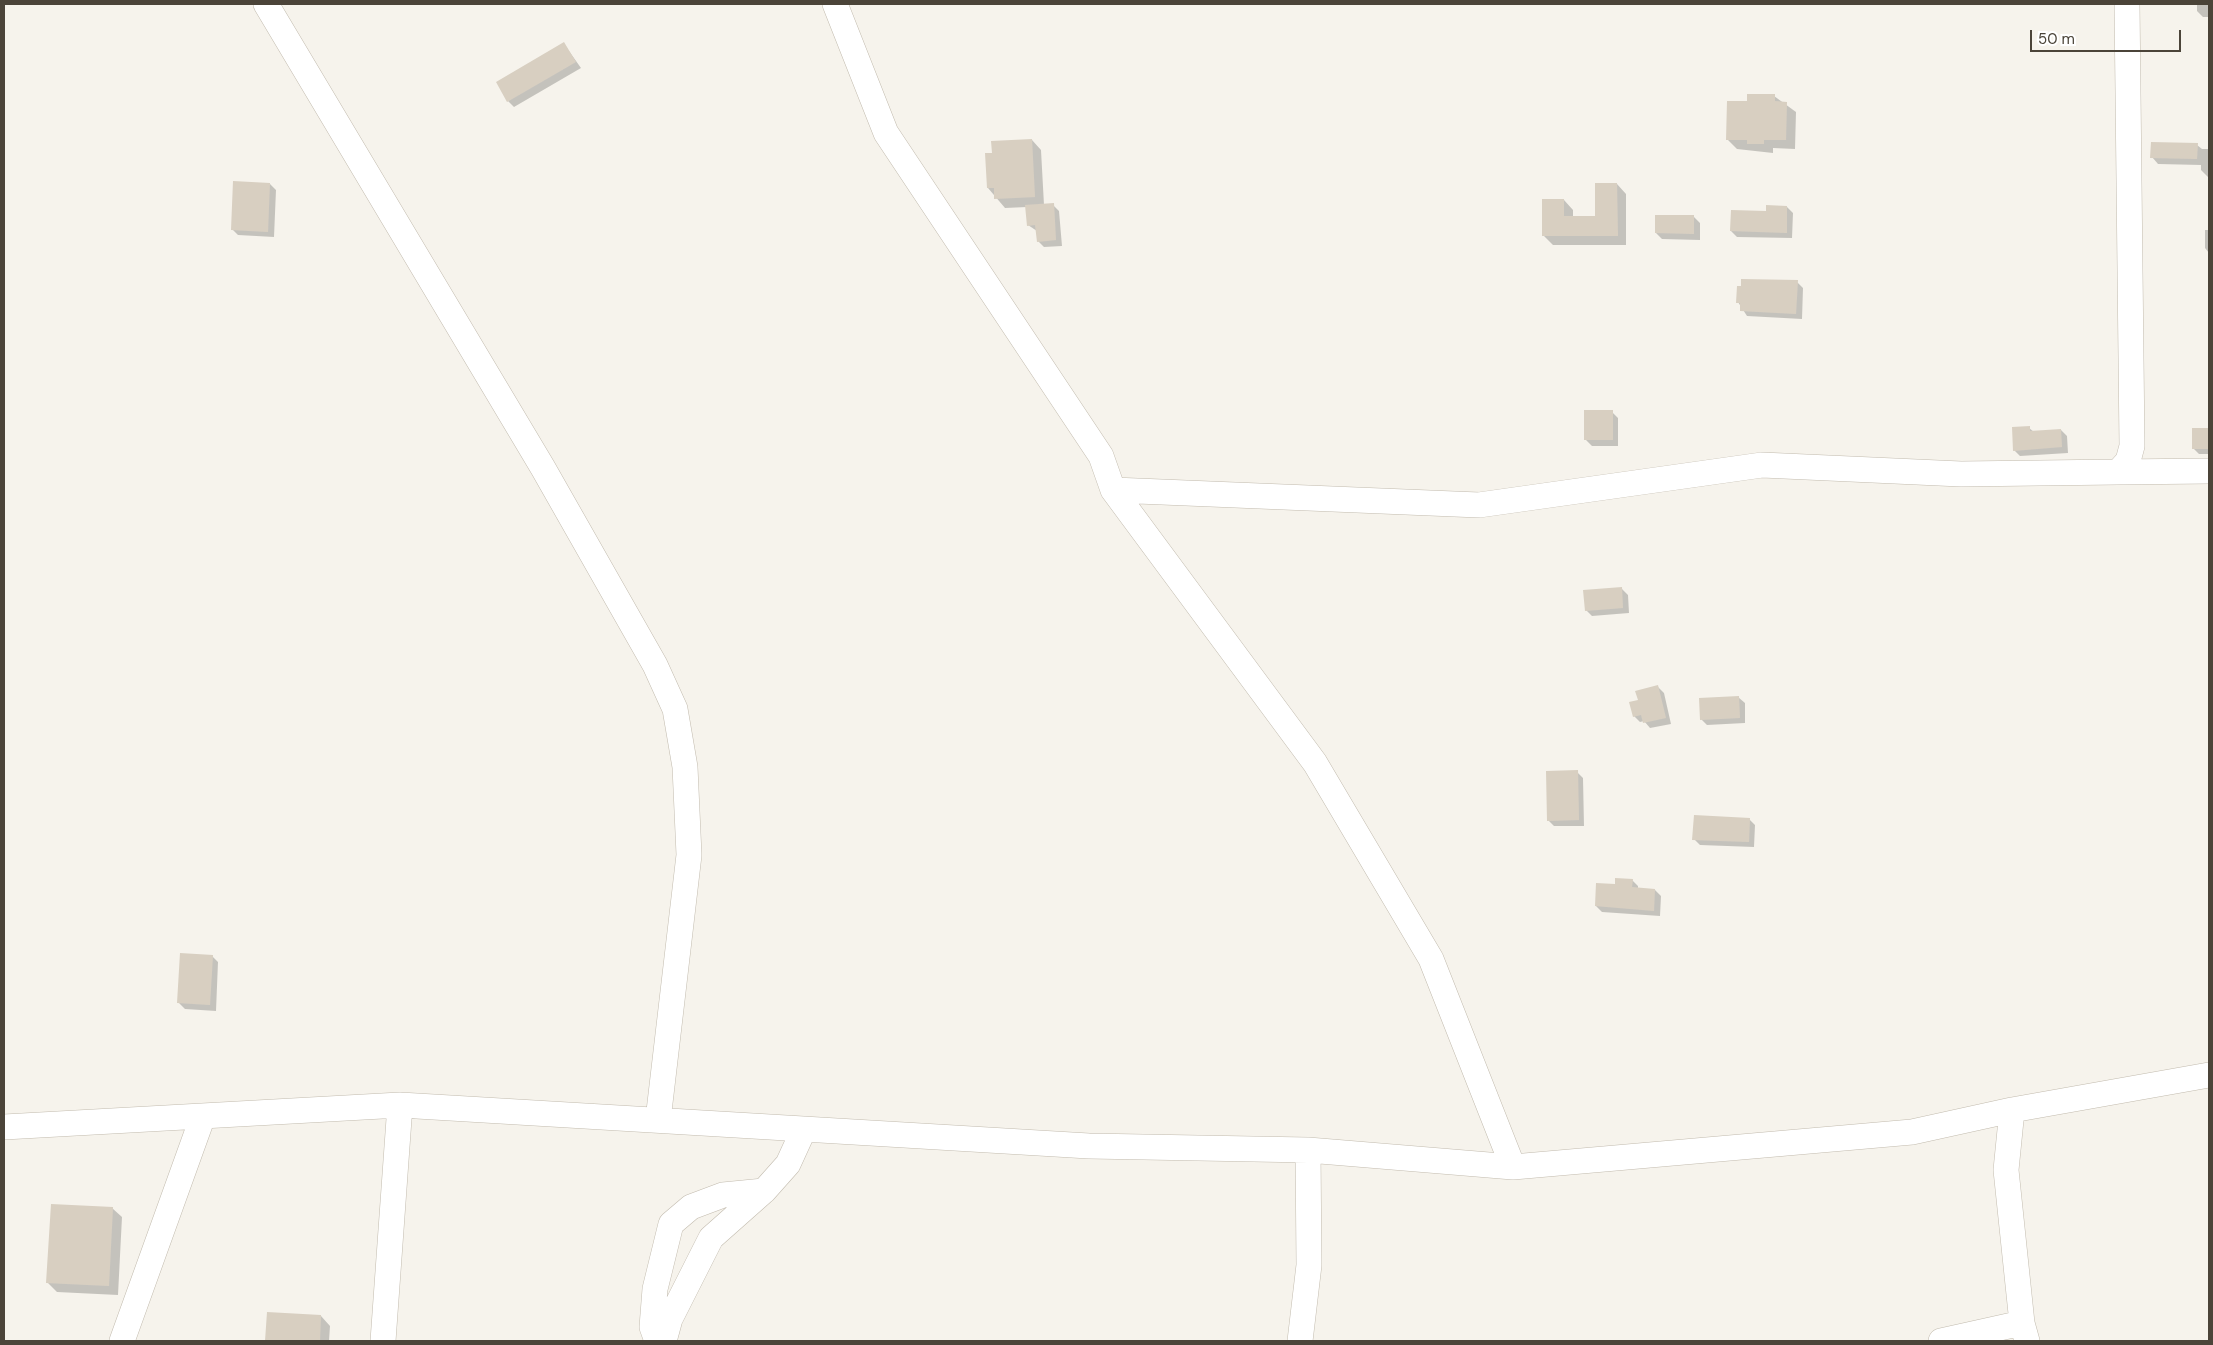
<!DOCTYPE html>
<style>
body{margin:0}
#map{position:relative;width:2213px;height:1345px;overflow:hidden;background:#f6f3ec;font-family:"DM Sans",sans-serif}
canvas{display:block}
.frame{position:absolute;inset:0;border:5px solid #4b4439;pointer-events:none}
.scale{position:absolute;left:2030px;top:30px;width:151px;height:22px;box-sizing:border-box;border:2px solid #4b4439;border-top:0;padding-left:6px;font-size:15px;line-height:18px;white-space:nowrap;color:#4b4439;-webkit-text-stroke:4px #fff;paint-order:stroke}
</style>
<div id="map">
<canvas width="2213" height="1345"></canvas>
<div class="frame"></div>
<div class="scale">50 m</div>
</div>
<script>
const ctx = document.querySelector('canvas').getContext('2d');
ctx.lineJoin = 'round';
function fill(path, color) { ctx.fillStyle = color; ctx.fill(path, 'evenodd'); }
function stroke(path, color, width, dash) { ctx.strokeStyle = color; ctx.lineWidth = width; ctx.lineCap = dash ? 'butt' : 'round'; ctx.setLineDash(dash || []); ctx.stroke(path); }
const shadow = new Path2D(`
 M2197,4H2209V17H2203L2197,11Z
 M564,44L581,68L514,107L508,101Z
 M1774,96L1796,112L1795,149L1773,148V153L1737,149L1728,140L1748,102Z
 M1032,140L1041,150L1044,205H1053L1059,211L1062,246L1044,247L1038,241L1037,231L1028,225L1027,207L1005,208L988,188L993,154Z
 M2197,145L2202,149H2209V189L2208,177L2201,170V165L2158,164L2152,157Z
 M270,184L276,190L274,237L238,235L232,229Z
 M1617,184L1626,194V245H1553L1544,236L1564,200L1573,210V217H1596Z
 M1787,207L1793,213L1792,238L1737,237L1731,231L1768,212Z
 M1694,217L1700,223V240L1662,239L1656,233Z
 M2205,230H2209V253L2205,248Z
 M1797,282L1803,288L1802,319L1747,316L1738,302Z
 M1612,412L1618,418V446H1592L1586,440Z
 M2029,428L2034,432L2061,430L2067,436L2068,453L2020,456L2014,450Z
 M2193,429H2209V454H2199L2193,448Z
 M1622,589L1628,595L1629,613L1592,616L1586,610Z
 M1658,687L1664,693L1671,724L1650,728L1644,721L1640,722L1634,716L1639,701Z
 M1738,697L1745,703V723L1707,725L1701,719Z
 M1577,772L1583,778L1584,826H1554L1548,820Z
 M1749,819L1755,825L1754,847L1700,845L1694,839Z
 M1632,880L1638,886V889L1655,890L1661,896L1660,916L1602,912L1596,906Z
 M212,956L218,962L216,1011L185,1009L179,1003Z
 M112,1208L122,1217L118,1295L57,1292L48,1283Z
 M268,1313L321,1316L330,1326L329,1341H266Z`);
const building = new Path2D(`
 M564,42L576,62L507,102L496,82Z
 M1747,94H1775V101L1787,102L1786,140H1764V144H1747V140H1726L1727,101H1747Z
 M1032,139L1035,197L994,199V188H987L985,153H992L991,141Z
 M2151,142L2198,143L2197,159L2150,158Z
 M233,181L270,183L268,232L231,230Z
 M1595,183H1617L1618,236H1542V199H1564V216H1595Z
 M1054,203L1056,240L1037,242L1035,225L1027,226L1025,205Z
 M1766,205L1787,206V233L1730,231L1731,210L1766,211Z
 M1655,215H1694V234L1655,233Z
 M1741,279L1798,280L1796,314L1740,311V303H1736L1737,286H1741Z
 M1584,410H1613V440H1584Z
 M2030,426V431L2061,429L2062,447L2013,451L2012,427Z
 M2192,428H2209V449H2192Z
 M1622,587L1623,608L1585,611L1583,590Z
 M1658,685L1666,718L1643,723L1641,715L1633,717L1629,702L1638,700L1635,691Z
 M1739,696L1740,718L1700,720L1699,698Z
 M1578,770L1579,820L1547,821L1546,771Z
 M1694,815L1750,818L1749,842L1692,840Z
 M1615,878L1633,879L1632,887L1655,889L1654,911L1595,906L1596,883L1615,884Z
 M180,953L213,955L210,1005L177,1003Z
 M51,1204L113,1207L109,1286L46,1283Z
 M267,1312L321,1315L320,1341H265Z`);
const minor = new Path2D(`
 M266,4L543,468L655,665L675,709L685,767L689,855L658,1120
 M835,4L886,133L1101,456L1113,490L1315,763L1431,959L1513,1167
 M2118,472L2209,471
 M1113,490L1479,505L1762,465L1961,474L2118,472L2128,461L2132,446L2127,4
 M2012,1110L2006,1170L2022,1323L2027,1341
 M4,1127L400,1105L1089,1146L1308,1150L1513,1167L1912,1132L2012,1110L2209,1075
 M122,1341L203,1116
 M383,1341L400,1105
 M657,1341L652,1327L655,1289L671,1224L691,1207L723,1195L764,1191
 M664,1341L670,1319L711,1238L764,1191L788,1164L804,1129
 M1300,1341L1309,1265L1308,1150
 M1941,1341L2022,1323`);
fill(shadow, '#0003');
fill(building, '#d8cfc1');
stroke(minor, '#c2bbae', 26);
stroke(minor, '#fff', 25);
</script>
